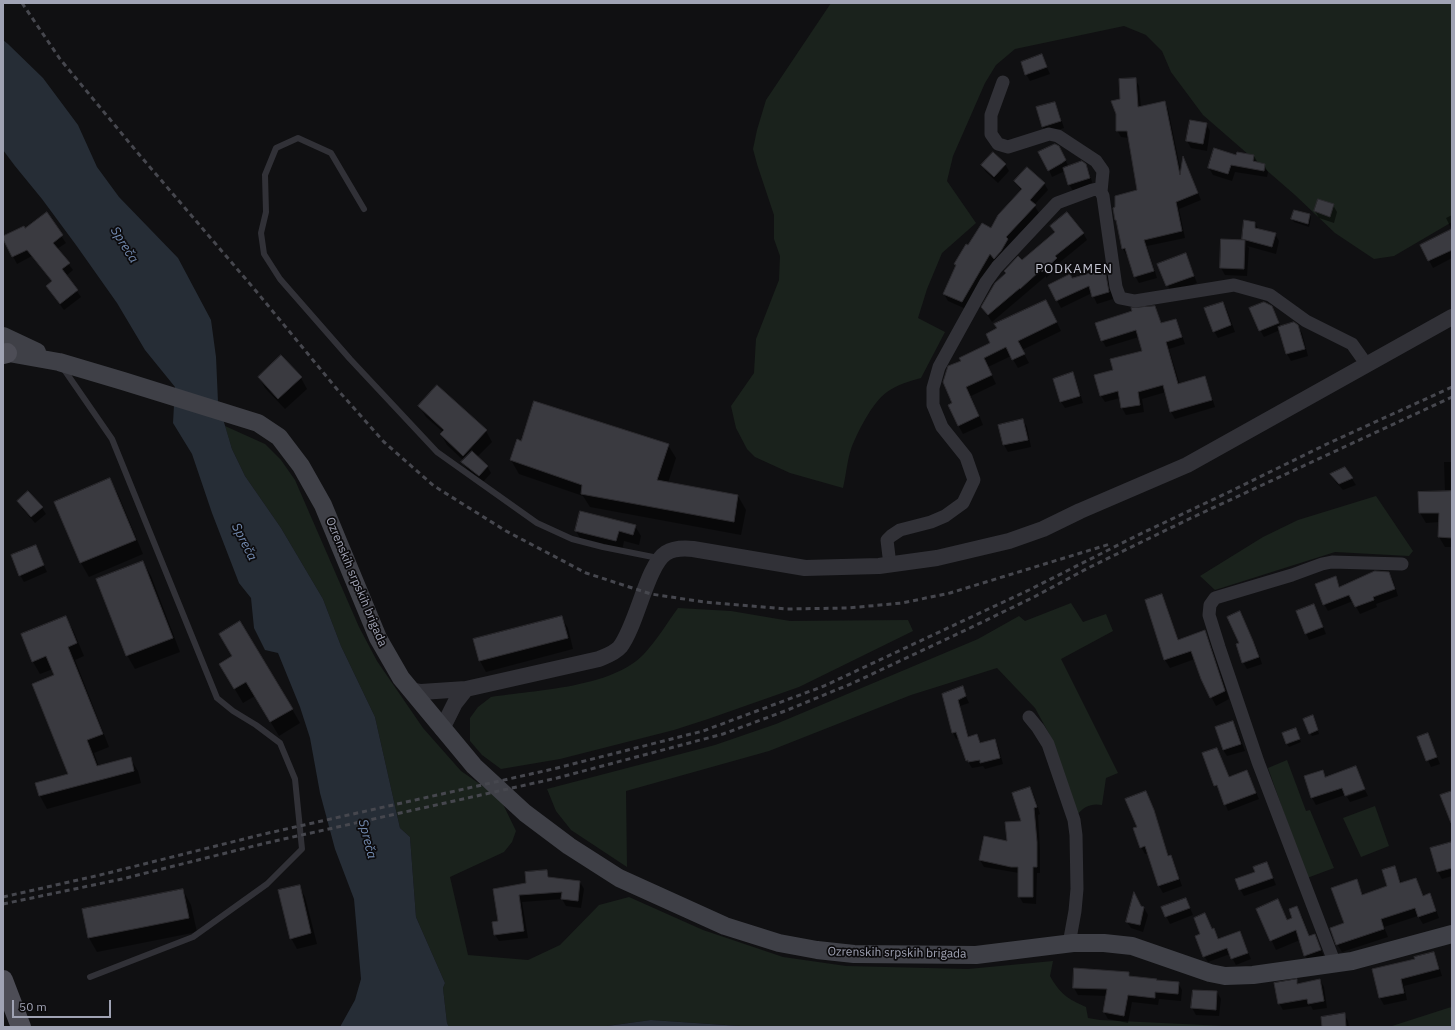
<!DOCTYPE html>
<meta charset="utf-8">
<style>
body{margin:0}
#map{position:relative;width:1455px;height:1030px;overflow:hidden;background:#101012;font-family:"IBM Plex Sans",sans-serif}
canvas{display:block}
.frame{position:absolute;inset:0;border:4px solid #a0a3b4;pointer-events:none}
.scale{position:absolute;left:12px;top:1000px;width:99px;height:18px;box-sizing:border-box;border:2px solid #a0a3b4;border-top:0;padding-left:5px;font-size:12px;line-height:14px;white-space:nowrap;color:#a0a3b4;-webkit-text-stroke:3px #0c0b0d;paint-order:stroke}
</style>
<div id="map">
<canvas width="1455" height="1030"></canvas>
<div class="frame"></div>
<div class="scale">50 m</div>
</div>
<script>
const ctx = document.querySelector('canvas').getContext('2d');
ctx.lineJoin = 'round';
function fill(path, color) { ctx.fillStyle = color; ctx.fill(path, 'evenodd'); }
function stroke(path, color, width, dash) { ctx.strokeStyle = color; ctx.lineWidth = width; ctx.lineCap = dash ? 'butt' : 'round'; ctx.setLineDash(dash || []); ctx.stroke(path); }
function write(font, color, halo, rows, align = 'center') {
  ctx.font = font + ' "IBM Plex Sans",sans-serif'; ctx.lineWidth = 3.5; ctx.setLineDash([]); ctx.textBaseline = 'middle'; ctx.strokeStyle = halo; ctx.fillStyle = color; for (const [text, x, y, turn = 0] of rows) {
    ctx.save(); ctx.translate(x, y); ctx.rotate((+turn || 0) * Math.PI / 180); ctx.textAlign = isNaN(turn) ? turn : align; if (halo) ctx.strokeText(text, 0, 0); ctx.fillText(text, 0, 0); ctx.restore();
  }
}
const green = new Path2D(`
 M831,3H1452V222L1394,256L1374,259L1335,233L1295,195L1203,115L1171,72L1162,51L1146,35L1124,26L1015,49L996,65L985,83L953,156L947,181L976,223L942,253L927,289L918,318L945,332L921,378C909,381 897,385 887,392C872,403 858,431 851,449C847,461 846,476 843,488L790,473L755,457L747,449L736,428L731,406L754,373L756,339L779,280L780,256L774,239V215L757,164L753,149L757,130L766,100Z
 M225,426L265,444L281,460L295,480L359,627L377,661L423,728L461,771L500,798L516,831L512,842L504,852L450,877L468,955L528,960L560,945L599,905L629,897L703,930L783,957L846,966L968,969L1053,961L1050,976C1060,994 1068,999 1086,1007L1088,1018L1100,1020L1245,1027H755L651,1020L600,1027H449L447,1023L443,988L445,983L416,917L410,837L400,828L375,717L341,646L323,599L281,528L245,476L232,449Z
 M1376,496L1413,551L1409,556L1335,552L1215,590L1200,576L1263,537L1298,520Z
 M1071,603L1083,622L1106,614L1113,631L1061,659L1118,773L1106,778L1102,805C1092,803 1084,806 1077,815L1052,739L1035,708L997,668L911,695L769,751L626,791L627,867L571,830L556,811L547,789L715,745L776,724L978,639L1019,616L1025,621Z
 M678,608L731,611L790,621L908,620L913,631L799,687L708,719L674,730L560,759L501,769L482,755L470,741V718L478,707L491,697C535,690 612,688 644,654C657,640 667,623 678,608Z
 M1287,760L1306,811L1310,810L1334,868L1307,878L1268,768Z
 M1375,806L1389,846L1361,857L1343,818Z
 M1452,1007V1027H1389L1448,1008Z`);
const water = new Path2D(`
 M3,40L8,44L43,78L78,125L97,167L119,197L178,258L211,320L216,357L218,402L232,449L245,476L281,528L323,599L341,646L375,717L400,828L410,837L416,917L445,983L443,988L447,1023L449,1027H340L355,1000L361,979L354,899L335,849L320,793L310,738L300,707L278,653L265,650L254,628L251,598L239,583L212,513L192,454L173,423L175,387L145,350L117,303L76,245L42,199L15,166L3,150Z
 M651,1020L754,1027H755H600Z`);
const shadow = new Path2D(`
 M1041,55L1050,74L1030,81L1026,74Z
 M1135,79L1139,86L1141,107L1164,102L1168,109L1181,172L1184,159L1201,200L1179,209L1185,238L1147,246L1157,278L1139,283L1135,276L1128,255L1127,256L1123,249L1118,225L1116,220L1138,191L1129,138L1121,137L1117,130L1121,100Z
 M1054,103L1058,110L1064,128L1047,134L1043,127L1037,108Z
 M1206,124L1210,131L1207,151L1191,148L1187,141Z
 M1062,154L1069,167L1085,164L1089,172L1093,185L1073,191L1069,184L1065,171L1052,177L1049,170Z
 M1254,156L1258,163L1264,165L1268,172L1267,177L1235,172L1232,181L1213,175L1209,168L1237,157Z
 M1005,164L1009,171L998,183L986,172L982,165Z
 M1015,181L1044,183L1048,190L1034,205L1039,213L1010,244L998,265L994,260L966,309L948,301L944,294L957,267L955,264L968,247L991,230L1022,191Z
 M1333,205L1337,212L1334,223L1319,218L1315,211Z
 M46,214L66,243L57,249L73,270L66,276L81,297L64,310L47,287L53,282L32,256L17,264L3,237L24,230Z
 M1310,215L1311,218L1309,227L1294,222L1292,219Z
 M1452,215V258L1433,268L1421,245L1452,230L1446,218Z
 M1255,223L1259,230L1275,234L1279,241L1276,254L1247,246L1249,248L1247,276L1225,275L1221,268L1245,241L1243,239Z
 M1051,226L1083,233L1087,240L1059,263L1060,266L1046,278V276L992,322L982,307L1007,274L1056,233Z
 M1185,254L1197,283L1171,293L1159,264Z
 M1105,270L1109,277L1113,299L1097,304L1092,293L1061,308L1049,285Z
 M1223,303L1227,310L1235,332L1218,338L1214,331Z
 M1154,307L1162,324L1175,320L1179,327L1185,344L1169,349L1180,385L1204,378L1208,385L1215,407L1175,419L1171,412L1166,392L1142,399L1144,412L1126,415L1122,408L1120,398L1105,402L1101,396L1114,370L1143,352L1139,337L1106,347L1102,340Z
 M1271,307L1281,327L1297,326L1302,333L1308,356L1291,361L1287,354L1280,330L1264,337L1260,330Z
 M1051,310L1061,331L1022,350L1029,363L1018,368L1011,356L988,367L996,384L971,396L983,425L963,434L958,425L954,404L962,362L991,343Z
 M281,356L301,378L307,389L285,409L265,388L259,377Z
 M1072,374L1076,380L1083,403L1065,408L1061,402Z
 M419,406L486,431L492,442L477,457L487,466L491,473L483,482L467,469L463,463L464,461L447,445L441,434L443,432L426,417Z
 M1023,420L1027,427L1031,447L1008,452L1004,445L1000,425Z
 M522,442L668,445L676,458L668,483L738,496L746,510L741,535L590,507L583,496L519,474L511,460Z
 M1444,462H1452V547H1445L1439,537L1440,522L1426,523L1420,513L1445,492Z
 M1345,468L1356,485L1343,490L1335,481L1331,475Z
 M110,480L118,494L143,554L89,577L81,563Z
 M18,501L42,508L46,514L35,523L22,508Z
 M635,526L641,536L639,545L624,541L622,551L582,542L576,531Z
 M35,546L47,572L24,582L20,575Z
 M143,562L151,576L180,652L135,669L127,655Z
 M1389,573L1393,580L1398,596L1376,604L1377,607L1360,614L1353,601L1328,611L1324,604L1335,578L1340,587Z
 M1161,596L1166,604L1179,641L1205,631L1209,639L1229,699L1216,706L1202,679L1195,659L1170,668L1165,660L1146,601Z
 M1314,605L1326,634L1309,640L1306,633Z
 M1240,613L1257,649L1262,664L1247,669L1243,662L1240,644Z
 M65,617L73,630L84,656L75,660L109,747L94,753L99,767L130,758L138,771L141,783L47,809L40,796L37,784L69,775L55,676L53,669L40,674L33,662Z
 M561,617L568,628L573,649L486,672L480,661L475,640Z
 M220,664L292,709L300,723L279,736L255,696L243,703Z
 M962,688L969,703L960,706L969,738L976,735L981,743L995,740L998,746L1003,764L985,769L983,766L972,768L967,760L959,738L956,739L953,733L943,695Z
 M1314,719L1319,734L1312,736L1310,733Z
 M1233,722L1237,729L1245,751L1227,756L1223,750Z
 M1297,733L1301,742L1289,747L1287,744Z
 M1427,734L1440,764L1431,767L1418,738Z
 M1356,767L1365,788L1316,805L1312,798L1305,777L1322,771L1326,778Z
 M1247,771L1259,799L1228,811L1220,790L1216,785Z
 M1030,788L1034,795L1040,814L1038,815L1040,850V873H1037L1036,904L1023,903L1019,896V873L984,867L980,860L1008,842L1023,822Z
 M1365,790L1368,796L1350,802L1347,797Z
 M1149,799L1169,857L1170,856L1174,863L1182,886L1163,893L1159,886L1148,853L1145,854L1141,847L1138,827Z
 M1452,843V876L1442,879L1438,872L1431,849Z
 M1267,863L1276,885L1244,896L1240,889Z
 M1394,867L1402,884L1416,879L1424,896L1429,894L1433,902L1439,918L1423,924L1418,916L1384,927L1388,937L1342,952L1337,944L1345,924L1356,880L1363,895L1389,887Z
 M546,871L550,878L580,882L584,889L581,908L566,906L562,899L522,902L528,938L499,941L495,935L499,922L494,889L527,884Z
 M299,886L305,897L317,944L297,949L291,938Z
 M183,890L191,905L197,932L97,952L89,938Z
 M1186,899L1193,915L1170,924L1162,908Z
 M1278,901L1288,921L1293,919L1296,907L1302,916L1310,937L1315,935L1325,959L1310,964L1305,955L1300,940L1276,950L1257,909Z
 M1141,908H1144L1148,915L1143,932L1131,928L1127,922Z
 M1214,930L1219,939L1239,932L1251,959L1236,965L1230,954L1208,962L1204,956L1202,934Z
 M1433,953L1437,960L1442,976L1404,986L1407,1000L1384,1005L1380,998L1373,969L1416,960Z
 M1129,973L1131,977L1156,980L1157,981L1178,983L1182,990L1181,1001L1159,999L1158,1005L1132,1002L1128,1023L1108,1019L1104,1012L1107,996L1078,995L1074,988Z
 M1296,980L1299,985L1320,980L1324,987L1327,1008L1313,1010L1311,1006L1283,1010L1279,1003Z
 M1217,992L1221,999L1219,1016L1196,1015L1192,1008Z
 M1344,1014L1348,1021L1349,1027H1323Z`);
const building = new Path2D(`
 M1042,54L1047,67L1025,75L1021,62Z
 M1136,78L1138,107L1165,101L1180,175L1183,156L1198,193L1176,202L1182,231L1144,240L1154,271L1134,277L1125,248L1122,249L1116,220H1115L1113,208L1115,207V196L1137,190L1127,131H1116V114L1111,101L1120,99L1119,79Z
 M1055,102L1061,121L1042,127L1036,107Z
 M1190,120L1207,123L1203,144L1186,141Z
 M1055,144L1059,146L1066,160L1062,163L1048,171L1038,152Z
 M1214,148L1236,155L1237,152L1254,155L1253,161L1265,164L1264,171L1231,165L1228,174L1208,168Z
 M993,152L1006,164L994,177L981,165Z
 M1082,161L1086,164L1090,178L1068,185L1063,168Z
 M1027,167L1045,183L1030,200L1036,205L1006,237L1008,239L1001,251L994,259L990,254L962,302L943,294L956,265L954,264L966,244L968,245L982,223L991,228L998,215L1022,189L1014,181Z
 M1318,199L1334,204L1330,217L1314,211Z
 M1294,210L1310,214L1308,224L1291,219Z
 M47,212L63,235L53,243L70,263L62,269L78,290L60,304L46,286L52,281L27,250L12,257L3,239V236L24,226L25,228Z
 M1067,212L1084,233L1055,256L1057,258L1042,272L1041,270L1020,289V288L988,315L981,307L995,283L1006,273L1004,271L1018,256L1022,260L1055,232L1050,226Z
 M1244,220L1255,222V228L1276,233L1272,247L1242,239Z
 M1452,229V250L1428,261L1420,245Z
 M1221,239L1245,240L1244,269L1220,268Z
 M1186,253L1194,276L1166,286L1157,264Z
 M1105,269L1109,292L1092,297L1089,286L1056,301L1048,285L1070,274L1072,278Z
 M1046,300L1057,322L1018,341L1025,354L1012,360L1006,347L984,358L992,375L966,387L979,416L958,426L948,405L952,403L943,382L948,366L961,361L959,358L990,343L986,334L997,328L994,324Z
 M1223,302L1231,325L1213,332L1204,308Z
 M1264,302L1272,306L1279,323L1259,331L1249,308Z
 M1155,306L1161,323L1176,319L1182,337L1166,342L1178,384L1205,376L1212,400L1170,412L1163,385L1138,392L1140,405L1121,408L1118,391L1100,396L1094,375L1113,370L1110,359L1142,351L1136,330L1101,341L1095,323L1132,311L1131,308Z
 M1294,322L1298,325L1305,349L1286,354L1278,327Z
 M281,355L302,377L278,399L258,377Z
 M1073,372L1080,396L1060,402L1053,379Z
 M437,385L487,430L463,456L440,434L444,430L418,406Z
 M534,401L669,444L657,480L738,495L734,522L581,494L582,485L510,460L517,439L521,441Z
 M1023,419L1028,440L1003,445L998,425Z
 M472,451L488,466L479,476L461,462Z
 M1345,467L1353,478L1339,484L1330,474Z
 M110,478L136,540L80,563L54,502Z
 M28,491L43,507L31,517L17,501Z
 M1452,491V538L1438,537L1439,513H1419L1418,492Z
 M580,511L636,525L633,535L619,531L616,541L575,531Z
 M36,545L44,565L19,576L11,555Z
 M143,561L173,638L126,656L96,579Z
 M1375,571L1389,572L1395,589L1373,597L1374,600L1355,607L1349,595L1323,605L1315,584L1336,576L1339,587Z
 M1162,594L1178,640L1205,630L1225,691L1210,698L1201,679L1191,651L1164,660L1145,600Z
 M1314,604L1323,627L1305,634L1296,611Z
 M1240,611L1253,641L1259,657L1242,663L1236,644L1239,643L1227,617Z
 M66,616L77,643L68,647L103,734L87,740L97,766L131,757L134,771L39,796L35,783L68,774L32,684L54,675L46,656L32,662L21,634Z
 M562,616L568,638L479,661L473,639Z
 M240,621L293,709L270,722L246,682L234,689L219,664L232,656L219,634Z
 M963,686L966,696L958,700L968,737L977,734L980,743L995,739L1000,758L980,763V760L968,762V760L966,761L956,732L952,733L942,694Z
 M1313,715L1318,730L1309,734L1303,719Z
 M1233,721L1241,744L1223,750L1215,727Z
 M1296,728L1300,739L1286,744L1282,733Z
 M1428,733L1437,757L1426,761L1417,737Z
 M1217,748L1229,777L1247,770L1256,793L1224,805L1217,785L1214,786L1202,753Z
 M1356,766L1365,789L1345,796L1342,788L1311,798L1304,776L1323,770L1325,777Z
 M1030,787L1037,807L1034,808L1037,842V867H1033V897H1018V867H1011L979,860L984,836L1007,841L1005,822L1021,821L1012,793Z
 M1146,791L1154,810L1168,856L1171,855L1179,879L1158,886L1145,846L1140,848L1133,828L1137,827L1125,799Z
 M1452,791V823H1451L1440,795Z
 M1452,842V868L1437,872L1430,848Z
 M1267,862L1273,878L1239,890L1235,879L1255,872L1253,867Z
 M1395,866L1400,883L1416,878L1423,896L1430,893L1436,911L1418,917L1415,908L1381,919L1384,929L1336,945L1330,928L1344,923L1331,888L1357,879L1362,895L1387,886L1382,870Z
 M547,870L548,877L580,881L578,901L561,899L562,892L519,895L524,931L494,935L492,922L498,921L493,889L526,883L525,872Z
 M300,885L311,933L290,939L278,890Z
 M183,889L189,918L88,938L82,909Z
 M1134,892L1141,906L1144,907L1140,925L1126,922Z
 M1186,898L1190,908L1165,917L1161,907Z
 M1278,899L1287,920L1292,918L1289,909L1297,906L1309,936L1315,934L1321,950L1304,956L1296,930L1270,941L1256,909Z
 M1205,913L1212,929L1214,928L1218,939L1240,931L1248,953L1231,959L1227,948L1203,957L1195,936L1200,934L1194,918Z
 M1434,952L1439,969L1401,979L1404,993L1379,998L1372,969L1415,959L1414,957Z
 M1074,968L1129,972V976L1157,979L1156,980L1179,982L1178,994L1155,992V998L1128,995L1124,1016L1103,1012L1107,989L1073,988Z
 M1297,979V984L1320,979L1324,1001L1308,1004L1307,999L1278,1004L1274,983Z
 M1193,990L1217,991L1216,1010L1191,1008Z
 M1345,1013L1346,1027H1322L1321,1017Z`);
const service = new Path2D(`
 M364,209L331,153L298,138L276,148L265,175L266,212L261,233L264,254L280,279L350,359L437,452L537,523L572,539L603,547L658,558
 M63,368L112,439L217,698L233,711L256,725L280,743L295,779L302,849L267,884L193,937L90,977`);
const minor = new Path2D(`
 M1003,82L991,115V134L998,144L1008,147L1049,134L1058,136L1096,161L1103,171L1101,192
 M890,565L887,540L891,536L900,530L931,522L945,516L963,503L974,480L966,457L942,427L933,405V388L939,367L986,282L997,267L1057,203L1092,190L1097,189L1101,192L1103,196L1116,287L1120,298L1135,301L1234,285L1270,295L1306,321L1352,344L1367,365
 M1029,717L1038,728L1048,744L1074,820L1076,835L1077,889L1075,911L1069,944
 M1335,964L1258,762L1219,647L1209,615L1210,605L1215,598L1292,575L1322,564L1332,562L1402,564`);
const tertiary = new Path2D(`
 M410,690L421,692L466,689L599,659C606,656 615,653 620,647C637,625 647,565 666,553C674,548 683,548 693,549L805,568L879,566L937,558L1009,541L1043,529L1080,511L1187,465L1452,317
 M442,729L455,703L466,689`);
const secondary = new Path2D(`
 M3,336L37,352
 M3,352L59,362L123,381L258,423L279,437L301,466L323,505L378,638L401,678L474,766L525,813L569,846L619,878L725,926L779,943L817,950L854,954L976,955L1073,943H1104L1132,946L1210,973L1225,976L1253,975L1352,961L1452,934`);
const primary = new Path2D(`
 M3,354L7,353
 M3,980L21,1027`);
const rail = new Path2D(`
 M22,3L60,59L137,152L256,291L336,388L384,442L434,486L506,531L586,573L651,594L704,602L787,609L848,608L902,603L950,593L1110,544
 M3,897L100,875L264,834L553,769L703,731L824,686L1029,590L1136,536L1229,492L1329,443L1452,387
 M3,904L122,879L266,843L557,778L723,734L785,711L853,683L970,628L1034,597L1088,568L1189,519L1452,397`);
const streetNames = [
 ["Ozrenskih srpskih brigada",356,582,67],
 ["Ozrenskih srpskih brigada",897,953,1]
];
const waterNames = [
 ["Spreča",124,245,58],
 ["Spreča",244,542,63],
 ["Spreča",367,839,76]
];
const neighbourhoodNames = [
 ["PODKAMEN",1074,269]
];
fill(green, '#1a221c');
fill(water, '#262d36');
fill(shadow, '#0007');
fill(building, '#3a3a40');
stroke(building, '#2b2a2e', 1);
stroke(service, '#313137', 6);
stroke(minor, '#313137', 13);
stroke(tertiary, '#313137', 16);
stroke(secondary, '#3f4047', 18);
stroke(primary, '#4d4d56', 20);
stroke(rail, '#46474e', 3, [5, 4]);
write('12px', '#a0a3b4', '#0c0b0d', streetNames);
write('italic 13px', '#748cb2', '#0c0b0d', waterNames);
ctx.letterSpacing = '1px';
write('13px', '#c2c3d0', '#0c0b0d', neighbourhoodNames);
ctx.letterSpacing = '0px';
</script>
